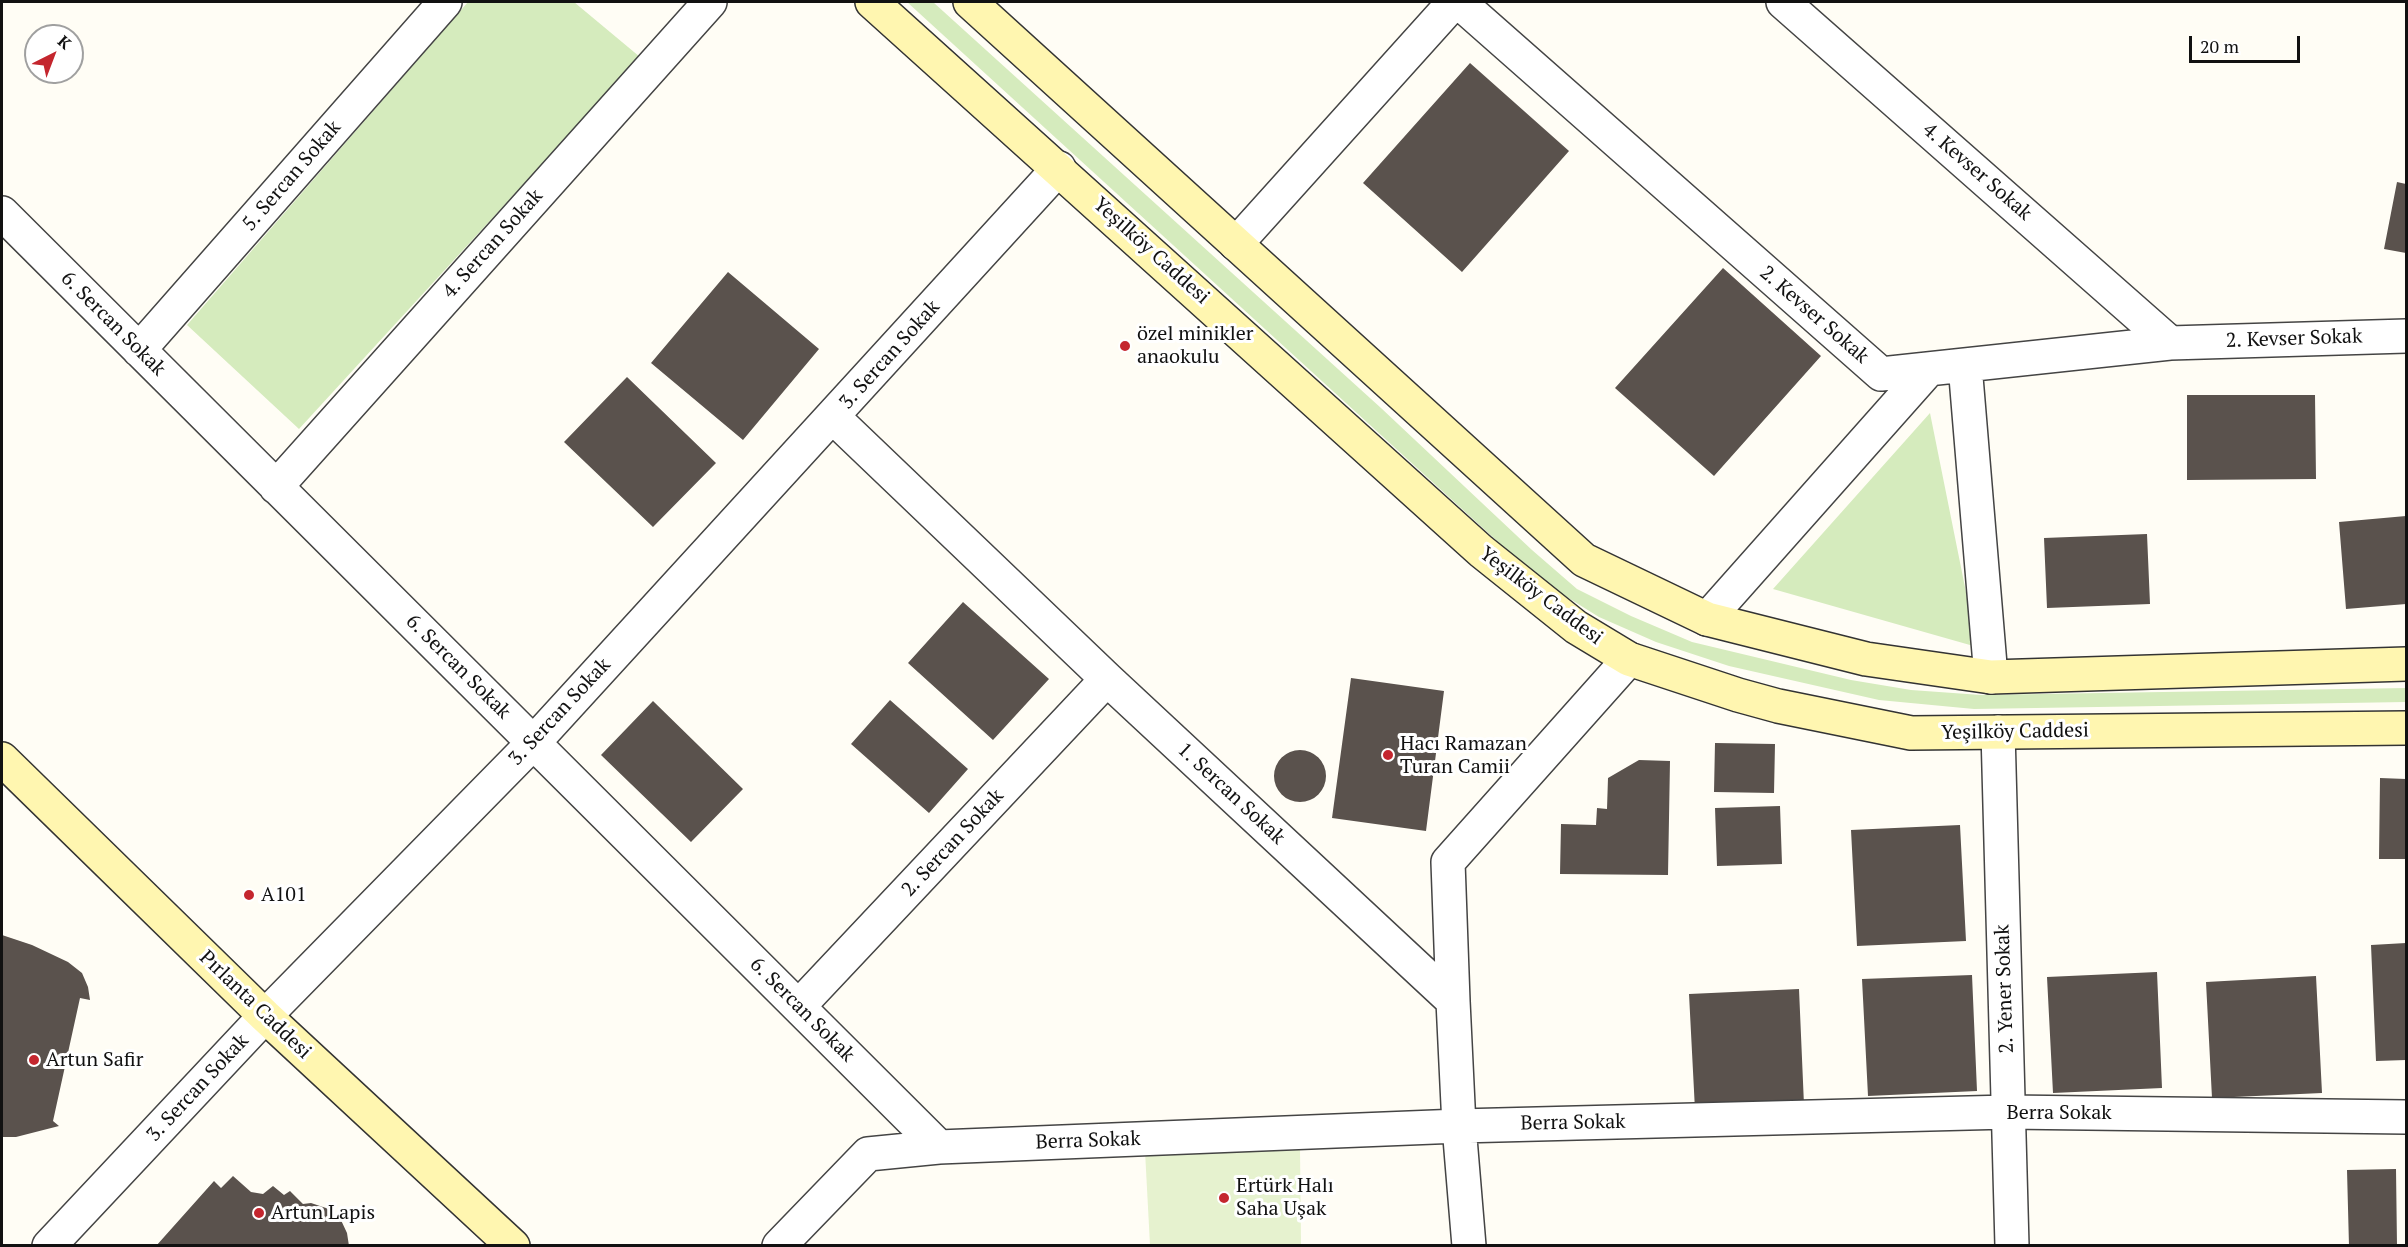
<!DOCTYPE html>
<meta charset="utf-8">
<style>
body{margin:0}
#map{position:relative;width:2408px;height:1247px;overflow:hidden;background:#fffdf5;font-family:"PT Serif",serif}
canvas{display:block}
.frame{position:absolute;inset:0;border:3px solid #111;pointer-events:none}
.north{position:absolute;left:24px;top:24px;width:60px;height:60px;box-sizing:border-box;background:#fff;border:2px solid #a0a0a0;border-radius:50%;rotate:42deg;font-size:16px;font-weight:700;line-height:24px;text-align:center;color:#111}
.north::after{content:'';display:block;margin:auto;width:21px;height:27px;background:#c4262e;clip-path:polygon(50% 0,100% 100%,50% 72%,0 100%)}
.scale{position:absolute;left:2189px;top:36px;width:111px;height:27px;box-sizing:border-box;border:3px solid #111;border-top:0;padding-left:8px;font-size:18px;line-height:21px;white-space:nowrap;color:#111;-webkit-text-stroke:4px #fff;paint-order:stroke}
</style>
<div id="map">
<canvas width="2408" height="1247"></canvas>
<div class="frame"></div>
<div class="north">K</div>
<div class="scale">20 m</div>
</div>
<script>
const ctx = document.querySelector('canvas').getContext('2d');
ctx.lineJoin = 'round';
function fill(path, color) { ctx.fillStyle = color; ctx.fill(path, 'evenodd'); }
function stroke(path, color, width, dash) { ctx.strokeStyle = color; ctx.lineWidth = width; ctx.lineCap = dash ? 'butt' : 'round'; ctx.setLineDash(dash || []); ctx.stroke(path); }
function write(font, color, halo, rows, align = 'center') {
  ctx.font = font + ' "PT Serif",serif'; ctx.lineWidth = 6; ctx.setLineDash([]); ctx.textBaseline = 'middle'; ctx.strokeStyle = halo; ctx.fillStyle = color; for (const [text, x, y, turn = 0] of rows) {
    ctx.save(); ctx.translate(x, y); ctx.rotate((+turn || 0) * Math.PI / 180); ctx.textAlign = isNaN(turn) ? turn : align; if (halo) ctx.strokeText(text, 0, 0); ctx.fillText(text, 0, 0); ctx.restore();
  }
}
const green = new Path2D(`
 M468,2H574L640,57L299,429L187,325Z
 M907,2H933L1381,408L1532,550L1577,589L1631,616L1692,642L1851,680L1911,690L1981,695L2406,688V702L1974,709L1879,700L1729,666L1656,642L1599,617L1554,589L1520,562Z
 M1930,413L1977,647L1773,589Z`);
const pitch = new Path2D(`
 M1300,1147L1301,1245H1150L1145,1151Z`);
const building = new Path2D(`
 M1470,63L1569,151L1462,272L1363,183Z
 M2397,182L2406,184V253L2384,249Z
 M1723,268L1821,356L1714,476L1615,388Z
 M728,272L819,349L743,440L651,363Z
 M627,377L716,463L653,527L564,442Z
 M2187,395H2315L2316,479L2187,480Z
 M2406,516V604L2346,609L2339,522Z
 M2147,534L2150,604L2047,608L2044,538Z
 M963,602L1049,679L993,740L908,663Z
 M1351,678L1444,691L1426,831L1332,818Z
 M890,700L968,769L929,813L851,744Z
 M653,701L743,789L691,842L601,755Z
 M1715,743L1775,744L1774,793L1714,792Z
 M1274 776a26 26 0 1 1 52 0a26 26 0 1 1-52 0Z
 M1639,760L1670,761L1668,875L1560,874L1561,824L1596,825L1597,808L1607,809L1608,778Z
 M2380,778L2406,779V859H2379Z
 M1780,806L1782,864L1717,866L1715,808Z
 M1960,825L1966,941L1857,946L1851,830Z
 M2,935L32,945L68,962L82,973L88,987L90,1000L80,998L53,1121L59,1126L16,1137H2Z
 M2406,943V1060L2376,1061L2371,945Z
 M2157,972L2162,1088L2053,1093L2047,977Z
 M1972,975L1977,1091L1868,1096L1862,979Z
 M2316,976L2322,1093L2212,1098L2206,982Z
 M1799,989L1804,1105L1695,1110L1689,994Z
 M2396,1169L2397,1246H2349L2347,1170Z
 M233,1176L251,1192L263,1194L273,1186L284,1195L290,1191L303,1204L311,1203L326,1208L340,1218L347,1233L349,1246H156L214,1181L221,1188Z`);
const street = new Path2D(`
 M1459,2L1881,374L2170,343L2406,336
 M1783,2L2170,343
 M2,213L939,1147
 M1236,244L1454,2
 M139,350L445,2
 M1965,365L1991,677
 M833,417L1107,679L1453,1001L1459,1126L1469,1246
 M276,487L710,2
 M1707,619L1929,369
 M1998,732L2012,1246
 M1453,1001L1448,862L1629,659
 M799,1006L1107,679
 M49,1246L265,1016L534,742L1059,168
 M779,1246L868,1154L939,1147L1459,1126L2008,1112L2406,1117`);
const secondary = new Path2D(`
 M872,2L1481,551L1576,627L1629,659L1738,695L1778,706L1911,733L2406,728
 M970,2L1584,560L1707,619L1866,659L1991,677L2406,664
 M2,759L265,1016L513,1246`);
const markers = [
 [1125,346,6,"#c4262e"],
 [1388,755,6,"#c4262e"],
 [249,895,6,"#c4262e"],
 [34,1060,6,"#c4262e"],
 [1224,1198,6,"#c4262e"],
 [259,1213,6,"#c4262e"]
];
const streetNames = [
 ["4. Kevser Sokak",1977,172,41],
 ["5. Sercan Sokak",292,176,-49],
 ["4. Sercan Sokak",493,244,-48],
 ["Yeşilköy Caddesi",1151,251,42],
 ["2. Kevser Sokak",1814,315,41],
 ["6. Sercan Sokak",113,324,45],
 ["2. Kevser Sokak",2294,339,-2],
 ["3. Sercan Sokak",890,355,-48],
 ["Yeşilköy Caddesi",1541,596,37],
 ["6. Sercan Sokak",458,667,45],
 ["3. Sercan Sokak",560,712,-47],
 ["Yeşilköy Caddesi",2015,732,-1],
 ["1. Sercan Sokak",1231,794,43],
 ["2. Sercan Sokak",953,843,-47],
 ["2. Yener Sokak",2005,989,-92],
 ["Pırlanta Caddesi",255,1005,44],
 ["6. Sercan Sokak",802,1010,45],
 ["3. Sercan Sokak",198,1088,-47],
 ["Berra Sokak",2059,1113],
 ["Berra Sokak",1573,1123,-1],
 ["Berra Sokak",1088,1141,-2]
];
const poiNames = [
 ["özel minikler",1137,334],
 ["anaokulu",1137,357],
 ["Hacı Ramazan",1400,744],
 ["Turan Camii",1400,767],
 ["A101",261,895],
 ["Artun Safir",46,1060],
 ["Ertürk Halı",1236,1186],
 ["Saha Uşak",1236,1209],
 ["Artun Lapis",271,1213]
];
fill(green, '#d5ebbd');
fill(pitch, '#e6f2cf');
fill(building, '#5a524d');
stroke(street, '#444', 36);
stroke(secondary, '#333', 36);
stroke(street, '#fff', 33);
stroke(secondary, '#fff6b0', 33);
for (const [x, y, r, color] of markers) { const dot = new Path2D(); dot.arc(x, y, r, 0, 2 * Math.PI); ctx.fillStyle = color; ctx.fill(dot); stroke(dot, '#fff', 2); }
write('20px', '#111', '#fff', streetNames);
write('20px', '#111', '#fff', poiNames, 'left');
</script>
